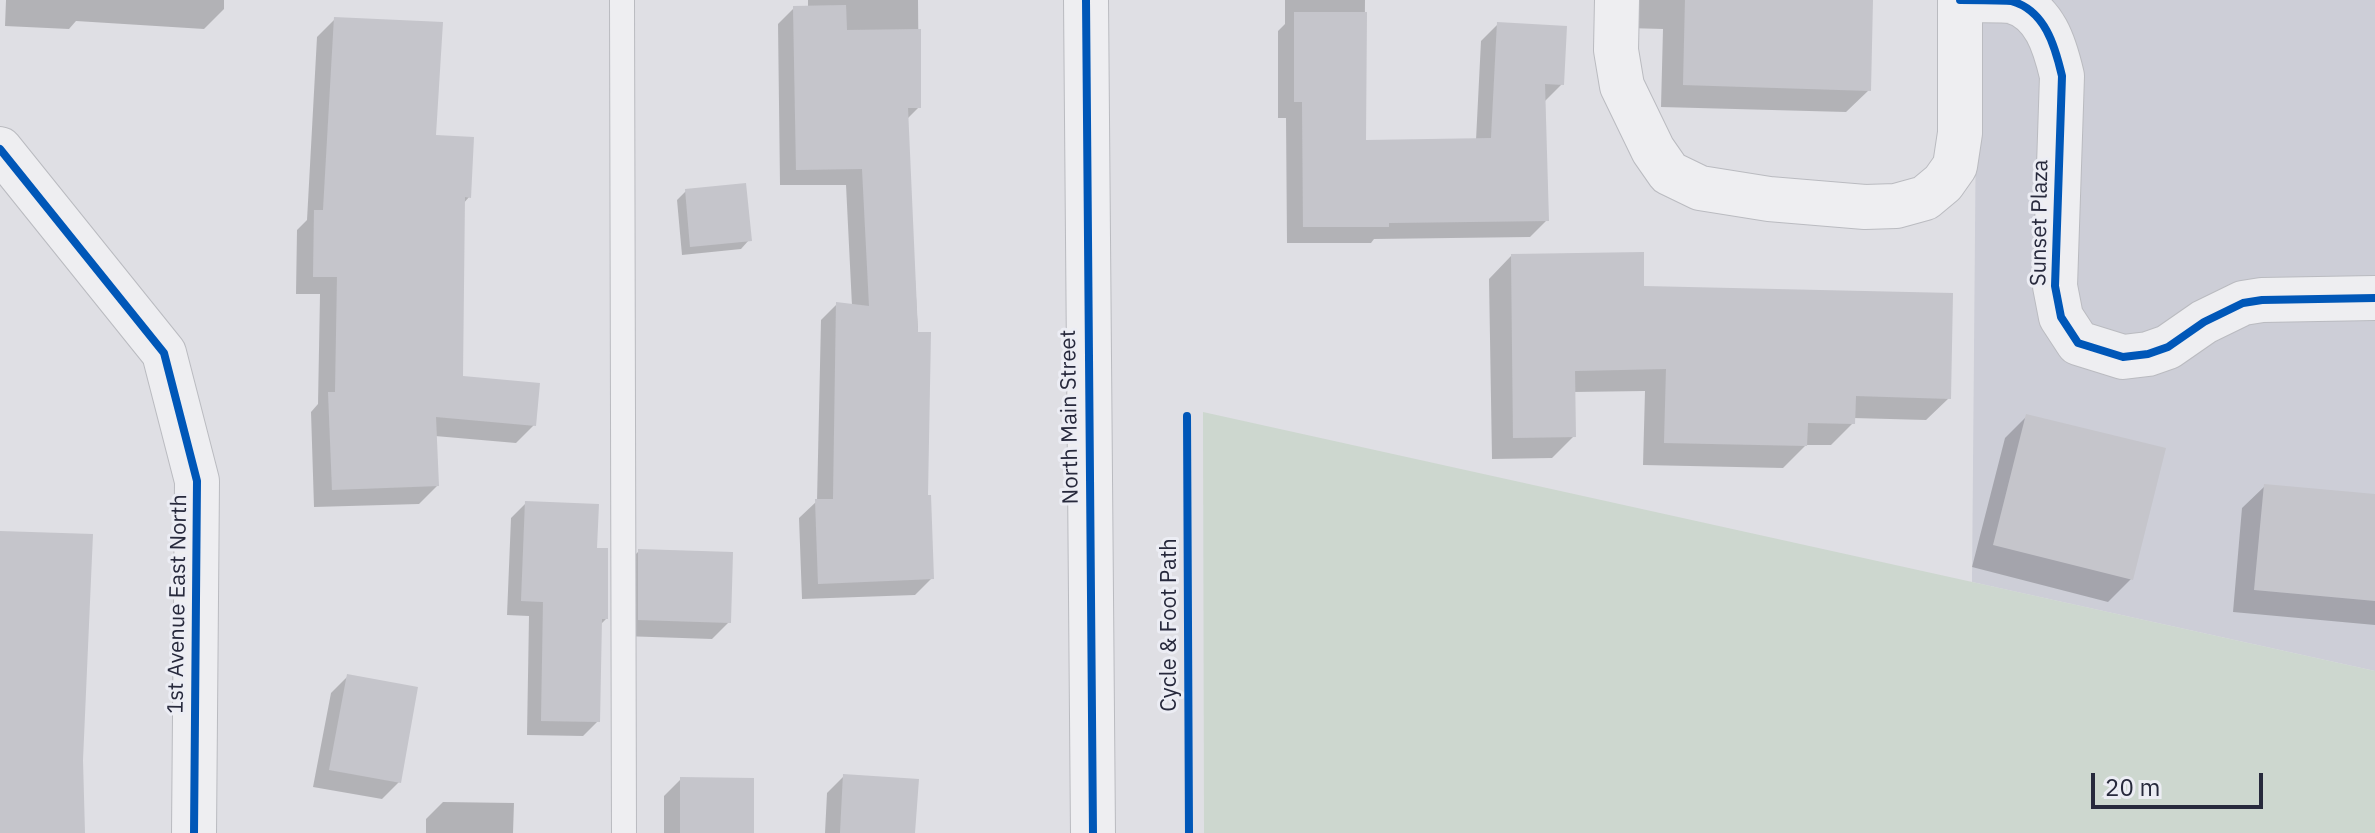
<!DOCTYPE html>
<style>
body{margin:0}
#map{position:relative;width:2375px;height:833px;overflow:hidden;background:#dfdfe4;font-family:"IBM Plex Sans",sans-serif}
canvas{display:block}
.scale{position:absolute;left:2091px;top:773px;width:172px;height:36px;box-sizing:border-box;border:4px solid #27293c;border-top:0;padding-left:10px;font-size:24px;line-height:28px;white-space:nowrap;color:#27293c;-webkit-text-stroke:6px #ecedf4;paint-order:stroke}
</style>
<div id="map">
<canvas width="2375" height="833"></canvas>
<div class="scale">20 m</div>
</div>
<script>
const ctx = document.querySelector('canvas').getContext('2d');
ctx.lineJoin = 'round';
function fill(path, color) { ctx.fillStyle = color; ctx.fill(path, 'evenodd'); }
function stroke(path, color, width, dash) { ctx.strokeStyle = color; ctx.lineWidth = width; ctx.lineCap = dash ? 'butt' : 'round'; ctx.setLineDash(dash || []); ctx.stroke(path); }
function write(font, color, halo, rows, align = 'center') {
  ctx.font = font + ' "IBM Plex Sans",sans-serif'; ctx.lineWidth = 6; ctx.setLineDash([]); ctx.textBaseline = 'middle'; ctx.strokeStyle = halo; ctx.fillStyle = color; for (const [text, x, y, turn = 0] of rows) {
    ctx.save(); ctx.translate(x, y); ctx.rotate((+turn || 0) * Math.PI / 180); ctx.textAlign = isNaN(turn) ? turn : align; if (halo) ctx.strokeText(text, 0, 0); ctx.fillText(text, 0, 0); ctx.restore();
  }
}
const built = new Path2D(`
 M1977,0H2375V671L1972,582Z`);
const green = new Path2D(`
 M1203,412L2375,671V833H1204Z`);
const shadow = new Path2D(`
 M6,0H224V9L204,29L76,21L69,29L5,26Z
 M808,0H918L919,107L906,120L932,578L915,595L802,599L799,518L817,501L821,320L837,304L852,306L846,185H780L778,24L794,8H808Z
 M1285,0H1365L1364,142L1476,140L1481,41L1498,24L1562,84L1545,101L1547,220L1530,237L1374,239L1371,243H1287L1286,118H1278V31L1285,24Z
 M1628,0H1871L1869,90L1846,112L1661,107L1663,29L1627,28Z
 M335,19L434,137L469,197L463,204L461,377L534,425L516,443L435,436L437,486L419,504L314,507L311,412L318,404L320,294H296L297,230L307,220L317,37Z
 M686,191L749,240L741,249L682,255L677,200Z
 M1511,256L1642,288L1949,398L1926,420L1853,418V423L1831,445H1806L1783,468L1643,465L1645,391L1573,392L1574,436L1552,458L1492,459L1489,279Z
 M2027,416L2164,450L2131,579L2108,602L1972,567L2005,438Z
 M2265,486L2375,496V625L2233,612L2242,508Z
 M526,503L595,550L606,619L600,625L598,721L583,736L527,735L529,616L507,615L511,518Z
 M639,551L729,622L712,639L622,636V568Z
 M348,676L399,782L382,799L313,787L331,693Z
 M844,776L913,833H825L827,793Z
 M681,779L752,833H664V796Z
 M443,802L514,803L513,833H426V819Z`);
const building = new Path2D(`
 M1685,0H1873L1871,91L1683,85Z
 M846,5L847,30L921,29V108H908L918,332H931L928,495H931L934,579L818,584L815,499H833L836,302L869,306L862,169L796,170L793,6Z
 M1294,12H1367L1366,140L1491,138L1497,22L1567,26L1564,85L1545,84L1549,221L1389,223V227H1303L1302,102H1294Z
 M334,17L443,22L436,135L474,137L471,198L465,197L463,376L540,383L536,426L436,417L439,486L332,490L328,392H335L337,277H313L314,210H323Z
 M746,183L752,241L690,247L685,189Z
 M1644,252V286L1953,293L1951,399L1856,396L1855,424L1808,423L1807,446L1664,443L1666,369L1575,371L1576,437L1513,438L1511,254Z
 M2026,414L2166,448L2133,580L1993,545Z
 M2264,484L2375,494V601L2254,590Z
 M525,501L599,504L597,548H608V619H602L600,722L541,721L543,602L521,601Z
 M0,531L93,534L83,760L85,833H0Z
 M638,549L733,552L731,623L638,620Z
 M347,674L418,687L401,783L329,770Z
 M843,774L919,779L915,833H840Z
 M680,777L754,778V833H680Z`);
const service = new Path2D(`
 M622,0L624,833`);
const minor = new Path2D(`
 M1086,0L1093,833
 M1617,0L1616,50L1622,86L1653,150L1669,173L1700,188L1769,199L1865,207L1896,206L1925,198L1943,183L1955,166L1960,133V0
 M1960,0C1976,0 1996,0 2011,1C2045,10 2055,46 2062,76L2055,286L2061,317L2078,343L2123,357L2148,354L2168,347L2204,322L2243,303L2262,300L2375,298
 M0,149L164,353L197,481L194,833`);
const cycleway = new Path2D(`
 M1086,0L1093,833
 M1960,0C1976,0 1996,0 2011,1C2045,10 2055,46 2062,76L2055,286L2061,317L2078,343L2123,357L2148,354L2168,347L2204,322L2243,303L2262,300L2375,298
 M0,149L164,353L197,481L194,833
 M1187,416L1189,833`);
const streetNames = [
 ["Sunset Plaza",2040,223,-89],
 ["North Main Street",1070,417,-91],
 ["1st Avenue East North",178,604,-89],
 ["Cycle & Foot Path",1170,625,-90]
];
fill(built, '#cdced7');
fill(green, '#cdd7cf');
fill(shadow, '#0003');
fill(building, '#c5c5cb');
stroke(service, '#babbc0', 26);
stroke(minor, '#babbc0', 46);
stroke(service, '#eeeef1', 24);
stroke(minor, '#eeeef1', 44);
stroke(cycleway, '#0057b8', 8);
write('22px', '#27293c', '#ecedf4', streetNames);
</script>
